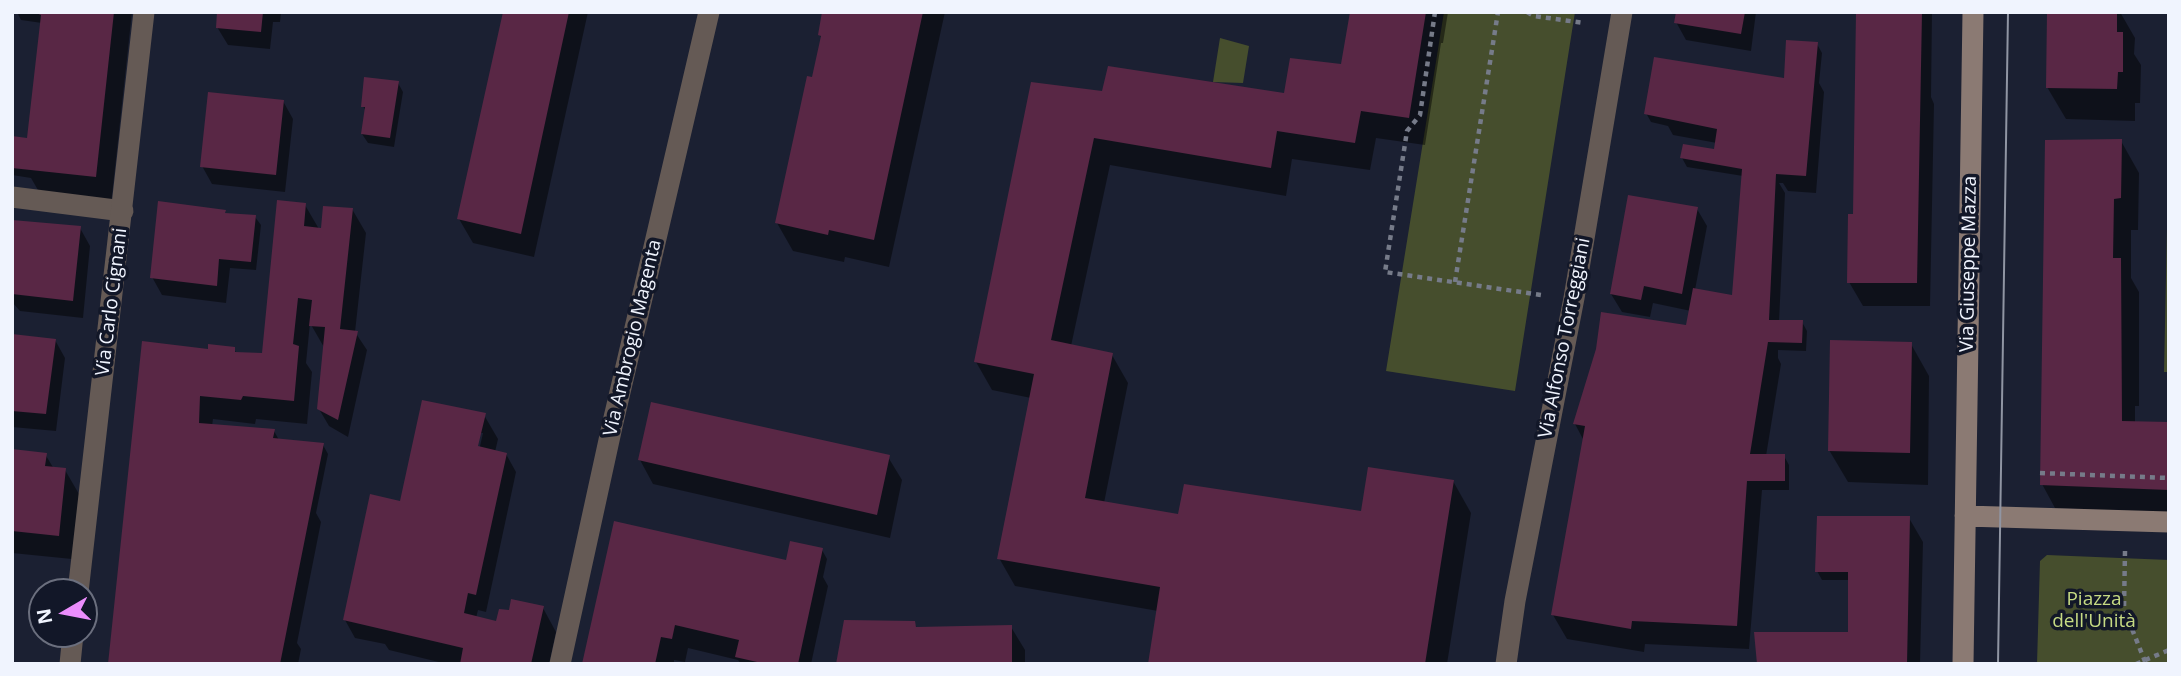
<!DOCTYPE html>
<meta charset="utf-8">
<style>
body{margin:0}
#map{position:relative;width:2181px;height:676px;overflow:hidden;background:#1b2032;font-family:"Open Sans",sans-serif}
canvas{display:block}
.frame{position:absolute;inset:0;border:14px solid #f0f4fe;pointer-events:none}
.north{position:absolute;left:28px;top:578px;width:70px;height:70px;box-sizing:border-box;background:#121728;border:2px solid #6b6f7e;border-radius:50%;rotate:260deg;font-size:19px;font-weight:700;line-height:28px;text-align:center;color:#f0f4fe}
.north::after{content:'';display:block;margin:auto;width:24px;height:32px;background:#eb8dfc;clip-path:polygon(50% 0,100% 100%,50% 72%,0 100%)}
</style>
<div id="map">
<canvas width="2181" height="676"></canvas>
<div class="frame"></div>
<div class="north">N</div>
</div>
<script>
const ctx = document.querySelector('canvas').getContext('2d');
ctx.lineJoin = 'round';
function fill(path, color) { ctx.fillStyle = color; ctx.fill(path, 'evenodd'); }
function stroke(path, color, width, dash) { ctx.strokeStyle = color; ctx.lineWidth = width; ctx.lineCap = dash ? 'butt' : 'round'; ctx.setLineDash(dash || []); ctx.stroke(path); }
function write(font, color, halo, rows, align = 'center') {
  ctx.font = font + ' "Open Sans",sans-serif'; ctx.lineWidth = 7; ctx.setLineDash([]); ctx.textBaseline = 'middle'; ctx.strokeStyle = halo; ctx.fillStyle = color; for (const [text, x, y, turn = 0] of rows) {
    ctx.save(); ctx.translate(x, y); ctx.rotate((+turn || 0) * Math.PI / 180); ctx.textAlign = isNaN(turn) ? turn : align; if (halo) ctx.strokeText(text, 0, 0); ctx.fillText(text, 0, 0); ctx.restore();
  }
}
const green = new Path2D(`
 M1444,12H1575L1515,391L1386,371Z
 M1220,38L1249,46L1243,83L1213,82Z
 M2169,133V372H2164Z
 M2047,555L2169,560V664H2037L2040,561Z`);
const shadow = new Path2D(`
 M17,12H132L111,205L42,197L31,178L12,175V138L29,140L42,23L21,20Z
 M219,12H281L280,22H273L270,49L228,45L217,27Z
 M505,12H588L534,257L473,243L459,219Z
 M824,12H945L889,267L845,257L844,262L793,251L777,223L822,40L820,35Z
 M1352,12H1448L1443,43H1441L1425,145L1376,138L1370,170L1292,159L1286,196L1110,165L1071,346L1112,355L1128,383L1104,503L1180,516L1362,513L1453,481L1471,513L1447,664H1149L1158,611L1015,586L999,558L1031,398L992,390L976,362L1104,93L1285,95L1342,66Z
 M1678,12H1756L1751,51L1686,40L1676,22Z
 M1858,12H1932L1931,97L1934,104L1930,306H1863L1849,282L1855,215Z
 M2049,12H2120L2135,38L2134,54L2141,65L2140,103H2135V121L2066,119L2047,87Z
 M1817,44L1822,53L1819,83L1824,92L1816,193L1788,191L1783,183H1779L1785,193L1779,322H1802L1807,331L1806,351L1778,350V358L1781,364L1766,456H1784L1789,465V490H1762L1749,649L1645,644L1644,652L1567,639L1553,615L1584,441L1575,424L1690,328L1691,311L1653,303L1650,317L1622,312L1611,294L1697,209L1707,226L1695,290L1733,297L1743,176L1687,167L1682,158L1715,151L1717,143L1673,135L1668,126L1651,122L1646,113L1786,80Z
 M398,83L403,92L394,147L368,143L362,134L366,112L363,106Z
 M283,101L293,119L285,192L212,184L202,166Z
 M2121,141L2139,173L2138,230H2131V278L2139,292V406H2135V423L2169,424V513L2055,508L2042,484Z
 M305,205L319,229H322L352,209L366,233L355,332L367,350L348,437L329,426L319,409L325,349L310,323L306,363L312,372L307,424L256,419L255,424L213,419L212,426L274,431L279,440L323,445L328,454L316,513L321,522L297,643L301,649L298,664H110L210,350L234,349L237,354L263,355Z
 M224,211L226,215L255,217L261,225L256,270L230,268L226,303L162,295L152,277Z
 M12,221L80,228L90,246L83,318L20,311L12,302Z
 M12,335L55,340L65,358L56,431L12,427Z
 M1911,344L1929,376L1928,485L1848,482L1829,450Z
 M484,415L498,439L495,452L506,454L516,472L486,612L478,610L476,618L498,623L543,608L556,632L549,664H447L389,650L385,644L355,638L345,620L402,503ZM480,433H483L478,455H475Z
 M12,451L45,454L54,469L65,470L79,494L72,559L12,553Z
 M888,457L902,480L890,538L653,484L640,460Z
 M1909,518L1923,542L1920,664H1759L1849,634L1850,580H1822L1817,571Z
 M822,550L827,559L823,577L828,586L811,664H741L738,660L688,648L685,662L674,660V664H584L787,562Z
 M914,623L917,628L1011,627L1025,650V664H838Z`);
const building = new Path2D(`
 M34,12H114L96,177L12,168V136L27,138L41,15Z
 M217,12H263L261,32L216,28Z
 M503,12H569L521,234L457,219Z
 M822,12H923L874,240L829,230L828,235L775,223L807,76L812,77L821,36L818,35Z
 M1350,12H1426L1409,118L1361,111L1355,143L1277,131L1271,168L1094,138L1051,340L1113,353L1085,498L1178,514L1184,484L1361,511L1368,467L1454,480L1425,664H1148L1160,587L997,559L1034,374L974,362L1031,82L1102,91L1108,66L1284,93L1290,58L1341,64Z
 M1676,12H1745L1741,34L1674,23Z
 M1856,12H1922L1917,283H1847L1848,214H1853Z
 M2047,12H2117V32H2123V72H2118L2117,89L2046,88Z
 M1786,40L1818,42L1806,176L1776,174L1769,320H1803L1802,343L1768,342L1750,454H1785V481H1747L1737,626L1632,621L1631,629L1551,615L1585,426L1573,424L1596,349L1601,312L1686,325L1693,288L1732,295L1742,169L1680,158L1683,144L1714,149L1717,129L1644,114L1654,57L1784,78Z
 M364,77L399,81L390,138L361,134L365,107H361Z
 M208,92L284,100L276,175L200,167Z
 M2122,139L2121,198L2114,199L2113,258H2121L2122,421L2169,422V490L2040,485L2045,140Z
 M1628,195L1698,207L1682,294L1644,286L1641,300L1610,294Z
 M277,200L306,203L304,226L321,228L323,206L353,208L340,329L358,331L338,420L317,409L325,327L309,326L312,300L298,298L293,344L299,346L294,401L243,396L241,400L200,396L199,423L275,429L273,438L324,443L280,664H108L142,341L208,349V344L235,347V352L262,353Z
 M158,201L226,210L225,213L256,215L251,262L219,259L217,286L150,278Z
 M12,220L81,226L73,301L12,294Z
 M12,334L56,339L46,414L12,411Z
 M1830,340L1912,342L1910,453L1828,451Z
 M422,400L486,413L478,446L507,453L476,595L468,593L464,613L496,621L499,609L509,610L511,599L544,606L531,664H460L463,648L343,620L370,494L400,501Z
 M651,402L890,455L877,515L638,460Z
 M12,449L47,453L45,466L66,468L59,536L12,531Z
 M1817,516H1910L1907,664H1757L1754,632H1848V572H1815Z
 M614,521L786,560L790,541L823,548L798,664H766L735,657L739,640L675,625L672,639L661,637L655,664H582Z
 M844,620L915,621L916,627L1012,625V664H836Z`);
const path = new Path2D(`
 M1435,12L1420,115L1407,131L1385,272L1541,295
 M1527,12L1534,16L1584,23
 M1455,282L1498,12
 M2040,473L2169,478
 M2125,551L2124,609L2146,664
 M2136,664L2169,650`);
const lane = new Path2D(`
 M12,197L123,211`);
const street = new Path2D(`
 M78,592L144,12
 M70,664L73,634
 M560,664L613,422L709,12
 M1506,664L1515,601L1574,298L1622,12`);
const secondary = new Path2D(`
 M1965,516L2169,522
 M1963,664L1973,12`);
const tram = new Path2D(`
 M1998,664L2008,12`);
const streetNames = [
 ["Via Giuseppe Mazza",1969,264,-89],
 ["Via Carlo Cignani",112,302,-83],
 ["Via Ambrogio Magenta",633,338,-77],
 ["Via Alfonso Torreggiani",1565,338,-79]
];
const parkNames = [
 ["Piazza",2094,600],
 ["dell'Unità",2094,622]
];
fill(green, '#464e2d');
fill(shadow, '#0007');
fill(building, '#592745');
stroke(path, '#767b89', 4.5, [5, 5]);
stroke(lane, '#655a55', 21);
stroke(street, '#655a55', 21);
stroke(secondary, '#8b7a73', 21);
stroke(tram, '#9095a3', 2);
write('19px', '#f0f4fe', '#121728', streetNames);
write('19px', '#c6da83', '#121728', parkNames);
</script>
